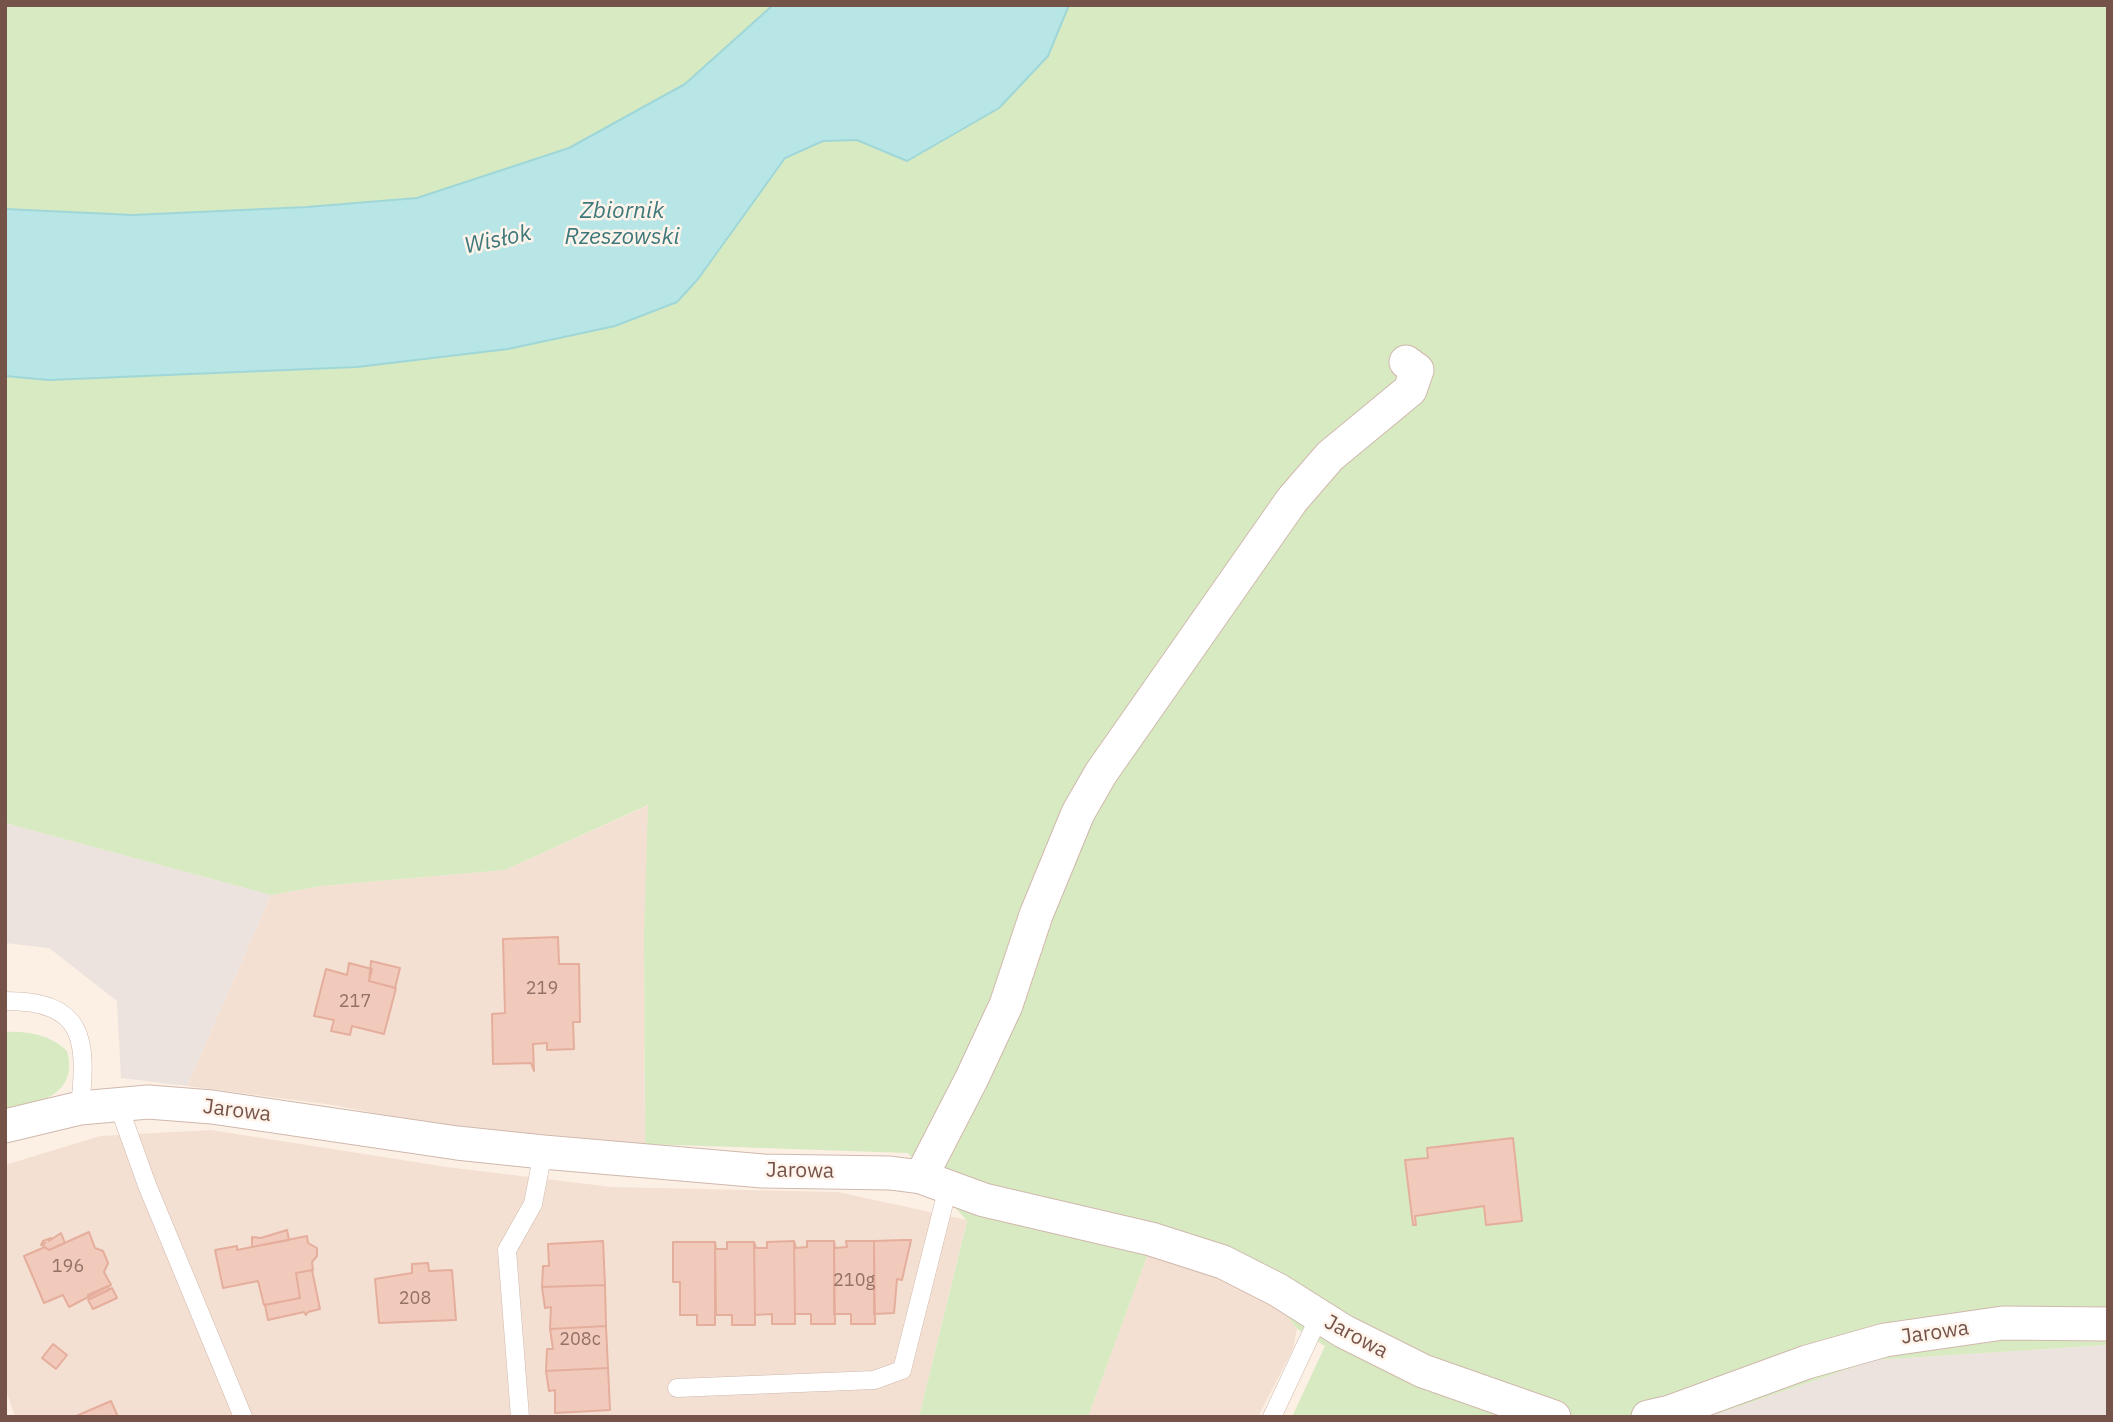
<!DOCTYPE html>
<meta charset="utf-8">
<style>
body{margin:0}
#map{position:relative;width:2113px;height:1422px;overflow:hidden;background:#fcf0e4;font-family:"IBM Plex Sans",sans-serif}
canvas{display:block}
.frame{position:absolute;inset:0;border:7px solid #755349;pointer-events:none}
</style>
<div id="map">
<canvas width="2113" height="1422"></canvas>
<div class="frame"></div>
</div>
<script>
const ctx = document.querySelector('canvas').getContext('2d');
ctx.lineJoin = 'round';
function fill(path, color) { ctx.fillStyle = color; ctx.fill(path, 'evenodd'); }
function stroke(path, color, width, dash) { ctx.strokeStyle = color; ctx.lineWidth = width; ctx.lineCap = dash ? 'butt' : 'round'; ctx.setLineDash(dash || []); ctx.stroke(path); }
function write(font, color, halo, rows, align = 'center') {
  ctx.font = font + ' "IBM Plex Sans",sans-serif'; ctx.lineWidth = 5; ctx.setLineDash([]); ctx.textBaseline = 'middle'; ctx.strokeStyle = halo; ctx.fillStyle = color; for (const [text, x, y, turn = 0] of rows) {
    ctx.save(); ctx.translate(x, y); ctx.rotate((+turn || 0) * Math.PI / 180); ctx.textAlign = isNaN(turn) ? turn : align; if (halo) ctx.strokeText(text, 0, 0); ctx.fillText(text, 0, 0); ctx.restore();
  }
}
const residential = new Path2D(`
 M649,805L644,934L645,1144L430,1124L333,1105L187,1086L271,895L322,886L505,870Z
 M211,1130L447,1167L612,1187L838,1192L967,1220L919,1417H15L5,1388V1165L100,1136Z
 M1149,1251L1276,1301L1297,1329L1293,1349L1258,1417H1088Z`);
const industrial = new Path2D(`
 M5,823L271,895L187,1086L121,1078L117,1001L49,948L5,943Z
 M2108,1345V1417H1708L1875,1360Z`);
const green = new Path2D(`
 M5,5H773L685,84L569,148L417,198L307,207L133,215L5,209Z
 M1069,5H2108V1345L1875,1360L1708,1417H1292L1325,1346L1297,1329L1276,1301L1149,1251L1088,1417H919L967,1221L908,1153L645,1144L644,934L648,805L505,870L322,886L271,895L5,823V376L49,380L147,376L357,367L422,360L677,302L698,279L785,158L823,141L857,140L907,161Z
 M5,1032C27,1031 51,1035 67,1051C79,1096 37,1103 5,1112Z`);
const water = new Path2D(`
 M773,5H1069L1048,56L999,108L907,161L857,140L823,141L785,158L698,279L677,302L615,326L508,349L357,367L49,380L5,376V209L133,215L307,207L417,198L569,148L685,84Z`);
const building = new Path2D(`
 M558,937L559,964H579L580,1022H573L574,1049L547,1050V1043L533,1044L534,1071L531,1063L493,1064L492,1014L505,1013L503,939Z
 M371,961L400,968L395,988L369,981Z
 M349,963L372,969L369,981L396,988L384,1034L352,1026L350,1035L331,1031L334,1020L314,1016L326,969L347,975Z
 M1513,1138L1522,1221L1486,1225L1484,1206L1415,1216L1416,1225H1413L1405,1160L1428,1158L1427,1148Z
 M287,1230L289,1240L252,1247V1237L261,1238Z
 M89,1232L95,1248L103,1251L108,1263L104,1272L111,1285L69,1307L63,1295L44,1303L24,1256L45,1247L49,1250Z
 M61,1233L65,1243L49,1250L43,1246L45,1243L41,1245L43,1241L51,1238L49,1241Z
 M307,1236L308,1243L317,1248V1256L312,1262L313,1270L296,1273L300,1298L264,1305L258,1281L223,1288L215,1250L237,1246V1250Z
 M904,1240H911L902,1280L897,1279L894,1313L874,1314V1241Z
 M603,1241L605,1285L542,1287L543,1266H549L548,1244Z
 M794,1241L795,1324H772V1314L755,1315L754,1242L756,1248H767V1242Z
 M794,1241L796,1248L807,1247V1241H834L835,1324H811V1314H795Z
 M834,1241L835,1248L847,1247L846,1241H874L875,1324H851V1314H834Z
 M673,1242H715V1325H697V1315H680V1282H673Z
 M715,1242L716,1249H727V1242H754L755,1325H732V1315H716Z
 M428,1263L429,1271L452,1270L456,1320L379,1323L375,1279L412,1273V1264Z
 M312,1270L320,1309L308,1312L306,1315L304,1312L268,1320L265,1305L300,1298L296,1273Z
 M605,1285L606,1326L550,1329L551,1307L545,1308L542,1287Z
 M108,1286L109,1290L90,1299L88,1295Z
 M112,1288L117,1298L93,1309L88,1300Z
 M606,1326L608,1368L546,1371L547,1349H553L550,1329Z
 M53,1344L67,1355L56,1369L42,1358Z
 M608,1368L610,1410L555,1413V1390L549,1391L546,1371Z
 M111,1401L118,1417H74Z`);
const service = new Path2D(`
 M5,1001C86,1001 87,1040 80,1108
 M118,1104L147,1185L243,1417
 M677,1388L874,1380L902,1370L948,1187
 M520,1417L507,1250L533,1204L543,1152
 M1272,1417L1319,1317`);
const minor = new Path2D(`
 M5,1126L80,1108L148,1102L212,1107L457,1143L543,1152L763,1171L890,1173L921,1177L984,1200L1151,1239L1223,1262L1278,1290L1343,1331L1423,1371L1554,1417
 M921,1177L972,1078L1006,1005L1036,915L1078,813L1101,773L1292,500L1330,456L1410,390L1417,370L1406,362
 M1648,1417L1670,1412L1807,1362L1885,1340L2003,1323L2108,1324`);
const numberNames = [
 ["219",542,989],
 ["217",355,1002],
 ["196",68,1267],
 ["210g",854,1281],
 ["208",415,1299],
 ["208c",580,1340]
];
const streetNames = [
 ["Jarowa",237,1111,7],
 ["Jarowa",800,1171,1],
 ["Jarowa",1935,1333,-8],
 ["Jarowa",1356,1337,28]
];
const waterNames = [
 ["Zbiornik",622,211],
 ["Rzeszowski",622,237],
 ["Wisłok",498,240,-12]
];
fill(residential, '#f4e0d2');
fill(industrial, '#ece3df');
fill(green, '#d8eac2');
fill(water, '#b8e6e6');
stroke(water, '#9fd7d8', 2);
fill(building, '#f2cabc');
stroke(building, '#e5ae9c', 2);
stroke(service, '#d0b8ad', 19);
stroke(minor, '#d0b8ad', 35);
stroke(service, '#fff', 18);
stroke(minor, '#fff', 33);
write('18px', '#947166', null, numberNames);
write('21px', '#755349', '#fff4eb', streetNames);
write('italic 23px', '#3d787b', '#fff4eb', waterNames);
</script>
